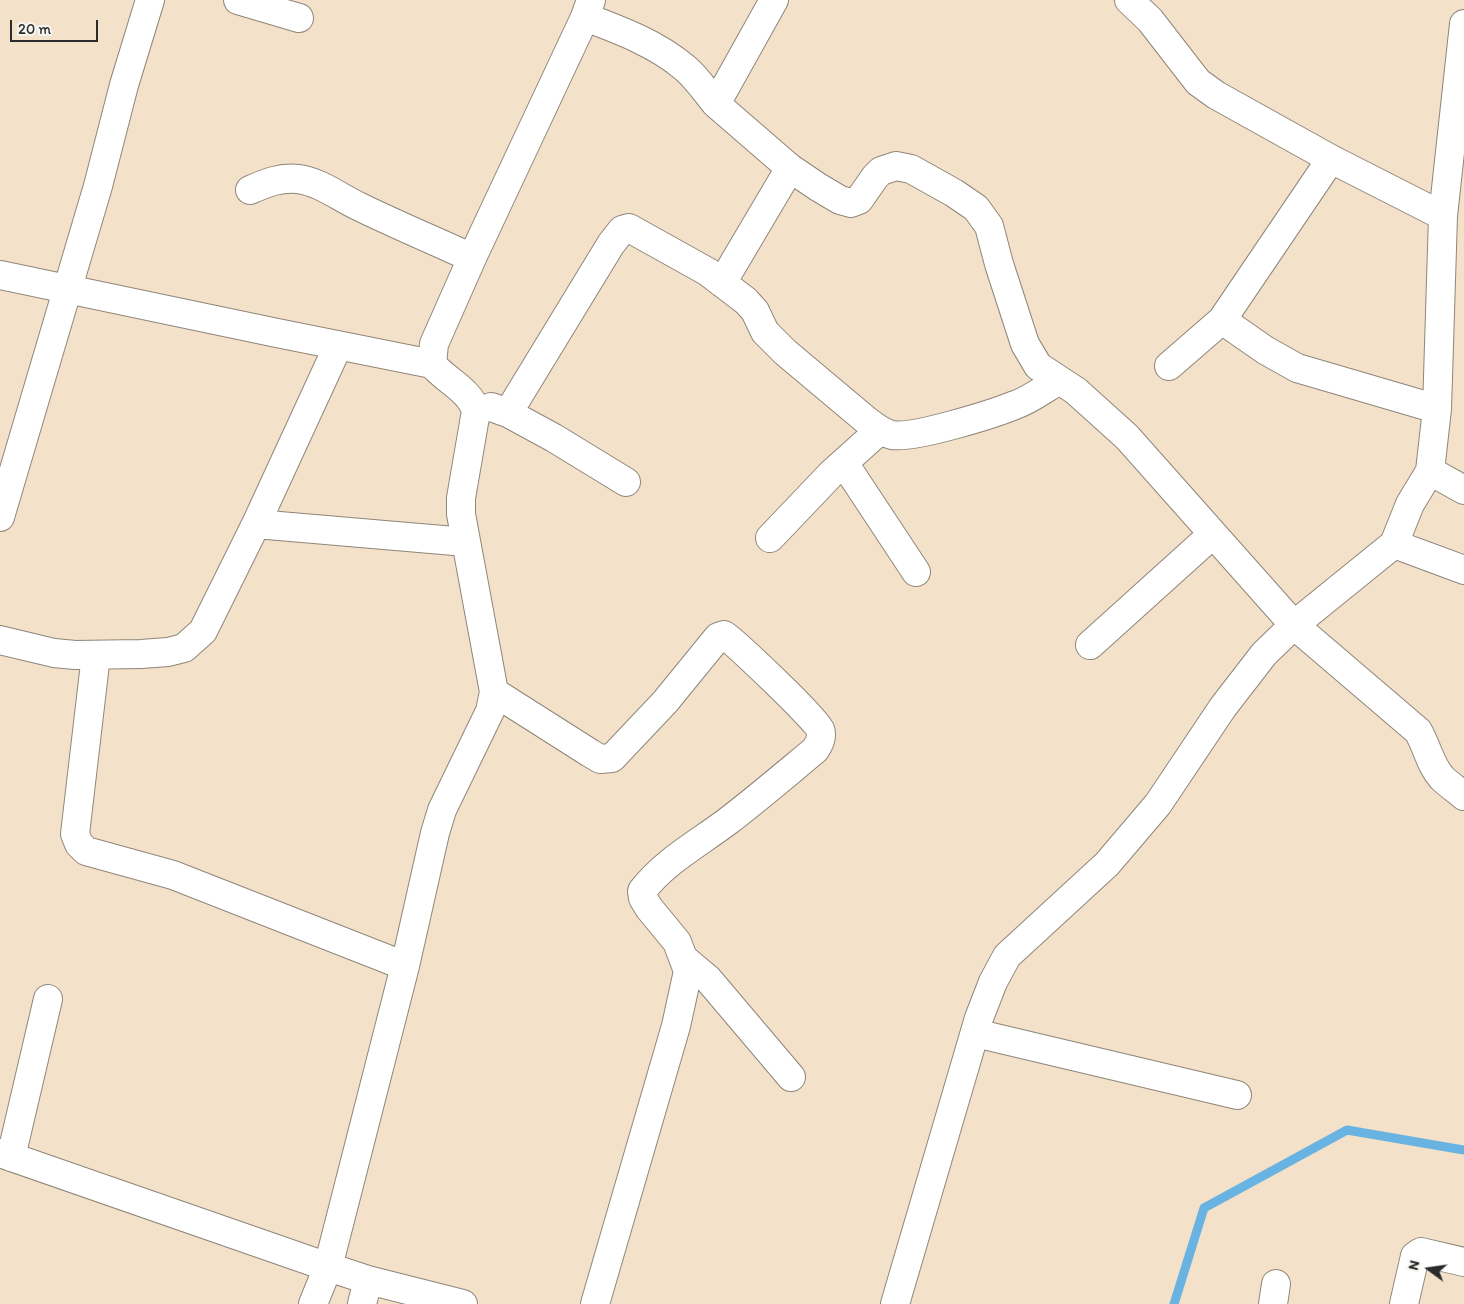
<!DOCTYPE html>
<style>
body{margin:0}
#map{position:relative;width:1464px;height:1304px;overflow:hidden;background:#f3e1c9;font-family:Itim,sans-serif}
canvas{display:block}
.north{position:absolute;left:1404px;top:1244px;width:50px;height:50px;-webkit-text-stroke:4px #f6f6f2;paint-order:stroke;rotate:284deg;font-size:14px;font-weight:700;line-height:20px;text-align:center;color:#2b2b2b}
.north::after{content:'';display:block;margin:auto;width:18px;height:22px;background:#2b2b2b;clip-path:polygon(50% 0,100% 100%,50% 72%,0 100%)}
.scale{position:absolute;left:10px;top:20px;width:88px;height:22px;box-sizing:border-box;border:2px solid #2b2b2b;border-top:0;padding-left:6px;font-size:15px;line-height:18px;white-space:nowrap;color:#2b2b2b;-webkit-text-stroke:4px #f6f6f2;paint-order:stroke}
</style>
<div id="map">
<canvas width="1464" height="1304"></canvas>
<div class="north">N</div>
<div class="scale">20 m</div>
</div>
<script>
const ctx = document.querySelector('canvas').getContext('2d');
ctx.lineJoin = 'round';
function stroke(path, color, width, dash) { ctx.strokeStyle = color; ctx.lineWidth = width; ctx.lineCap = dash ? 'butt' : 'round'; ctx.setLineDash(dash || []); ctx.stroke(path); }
const stream = new Path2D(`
 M1174,1304L1204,1208L1347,1130L1464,1150`);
const street = new Path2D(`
 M238,0L299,18
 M774,0L716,104L790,168
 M1129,0L1150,20L1198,82L1216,95L1331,159L1443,216
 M585,17C620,30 657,44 685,68C697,78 706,92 716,104
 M250,190C266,183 280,177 298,179C321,182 340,198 360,207C397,225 435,241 472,258
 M0,275L277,333L432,364
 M722,283L790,168L818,187L840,200L851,203L859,200L875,177L881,171L896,166L911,169L954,193L976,208L989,226L999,264L1025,344L1038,366L1076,391L1127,437L1294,625L1418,731C1427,746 1430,765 1442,778C1448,784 1457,790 1464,796
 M1222,320L1265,350L1297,368L1437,409
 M1169,366L1222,320L1331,159
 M491,407L508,413L554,438L626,482
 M508,413L611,244L622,230L629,228L708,272L746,301L755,311L765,332L785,352L866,420C874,426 882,433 892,435C913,439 993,414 1015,405C1030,400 1044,389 1058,381
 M844,463L916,572
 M1430,471L1464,490
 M0,517L98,186L124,85L150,0
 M256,524L466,542
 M770,538L831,474L880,430
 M1394,544L1464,570
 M0,640L54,653L75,655L141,654L168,652L184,648L203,631L256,524L338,346
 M1090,645L1213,534
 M96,655L75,834L79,844L86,851L173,875L405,966
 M494,692L590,753L600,759L612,758L665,702L718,637L724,635C734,641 818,721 820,729C823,737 819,744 815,750C786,774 758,798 728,821C699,843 665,861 642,891L643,898L649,908L677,942L688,971L676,1026L595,1304
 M683,958L708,979L791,1077
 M975,1033L1237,1095
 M0,1153L328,1267L368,1280L463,1304
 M11,1157L48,999
 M313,1304L328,1267L405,966L435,833L442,810L490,711L494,692L461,514V498L476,411C470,390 445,380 432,364L434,344L472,258L585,17L591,0
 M362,1304L368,1280
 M895,1304L979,1018L993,982L1007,956L1107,864L1158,804L1223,707L1264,654L1294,625L1394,544L1410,504L1430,471L1437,409L1443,216L1464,24
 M1273,1304L1276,1284
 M1404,1304L1415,1256L1421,1252L1464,1262`);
stroke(stream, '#68b3e1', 9);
stroke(street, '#8f867a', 30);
stroke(street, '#fff', 28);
</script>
